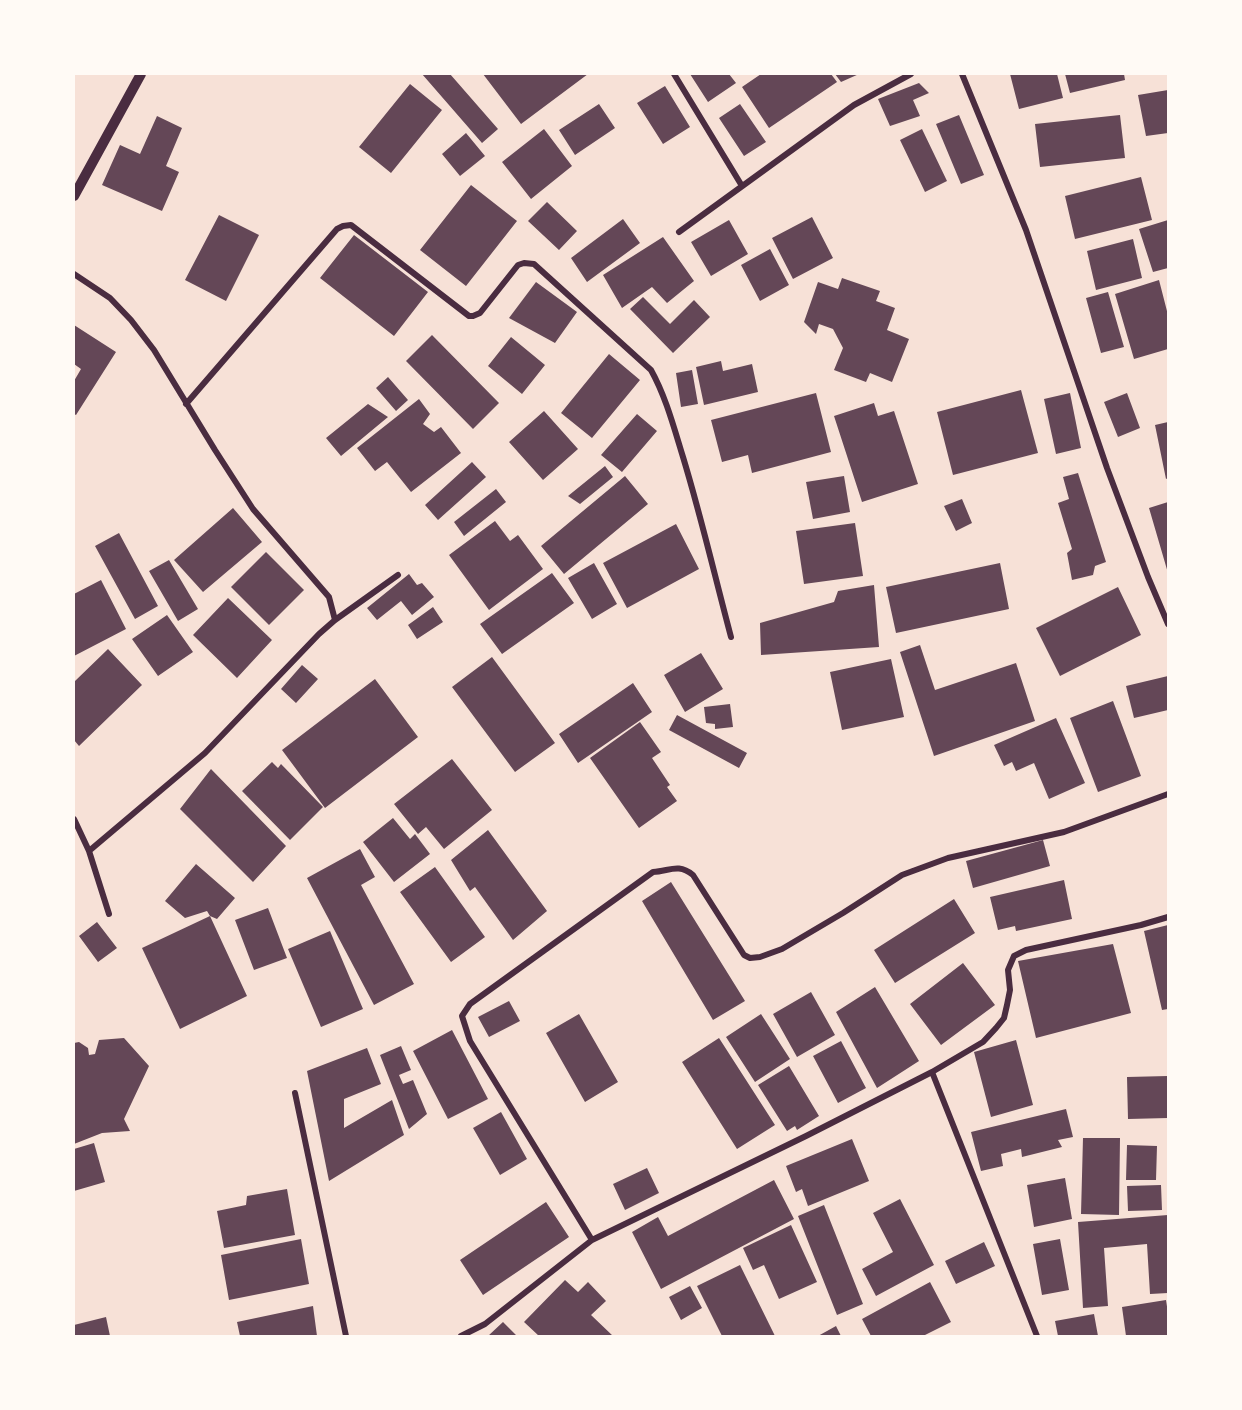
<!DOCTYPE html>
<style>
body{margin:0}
#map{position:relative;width:1242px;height:1410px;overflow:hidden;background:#f7e1d7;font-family:"Zilla Slab",serif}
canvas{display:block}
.frame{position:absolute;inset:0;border:75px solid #fffaf5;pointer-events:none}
</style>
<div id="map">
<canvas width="1242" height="1410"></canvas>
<div class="frame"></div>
</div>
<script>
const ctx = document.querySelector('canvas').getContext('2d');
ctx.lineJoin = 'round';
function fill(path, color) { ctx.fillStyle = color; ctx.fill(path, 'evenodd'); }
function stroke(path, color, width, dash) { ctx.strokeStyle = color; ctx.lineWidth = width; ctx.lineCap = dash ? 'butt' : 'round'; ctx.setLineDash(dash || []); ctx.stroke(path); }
const building = new Path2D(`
 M422,74H450L498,129L482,143Z
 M483,74H588L521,124Z
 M690,74H729L736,83L708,102Z
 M761,74H831L837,82L769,128L742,87Z
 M835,74H859L841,82Z
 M1010,74H1057L1063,98L1019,109Z
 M1065,74H1124L1125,80L1070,93Z
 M919,83L929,93L913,100L920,116L890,126L878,99Z
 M410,84L442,110L391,173L359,147Z
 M665,86L690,127L663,144L637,103Z
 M1168,90V133L1146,136L1138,95Z
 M599,104L615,128L575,155L559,130Z
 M740,104L766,142L744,156L719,118Z
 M959,115L984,175L961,184L936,124Z
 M1120,115L1125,158L1040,167L1035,124Z
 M157,116L182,128L166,166L179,172L162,211L102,185L120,145L140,154Z
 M544,129L572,166L531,199L502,162Z
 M922,129L947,181L925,192L900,140Z
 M466,133L485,156L460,176L442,154Z
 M1141,177L1152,220L1075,239L1065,196Z
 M471,185L517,221L466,286L420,250Z
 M547,202L577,231L559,250L528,221Z
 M219,215L259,235L226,301L185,280Z
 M812,217L833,258L793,279L772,238Z
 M623,219L640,243L587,282L571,258Z
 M729,220L748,254L711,276L691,242Z
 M1168,220V268L1153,272L1139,229Z
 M354,235L428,292L394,336L320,278Z
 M663,237L694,281L667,303L652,287L622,308L603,275Z
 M1133,239L1142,278L1096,290L1087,251Z
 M770,249L789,285L760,301L741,265Z
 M842,278L880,291L876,301L895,308L887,330L909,339L892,382L870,373L866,382L834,370L843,348L833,329L819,324L816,334L804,322L818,282L838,289Z
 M1159,280L1168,315V349L1134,359L1115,294Z
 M536,282L577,312L555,343L509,318Z
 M1108,292L1124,347L1101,353L1086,298Z
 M643,297L670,324L694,300L710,317L673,353L630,309Z
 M74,325L116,352L76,415L74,414V381L81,369L74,364Z
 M432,335L499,403L473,429L406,361Z
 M511,337L545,365L522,394L488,366Z
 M609,354L640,380L592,438L561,413Z
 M721,361L723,371L752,364L758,392L704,405L696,367Z
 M692,370L698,404L681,407L676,373Z
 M388,377L408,400L396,411L376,388Z
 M1021,390L1038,453L953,475L937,412Z
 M816,393L831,452L752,473L748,455L722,462L711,420Z
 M1070,393L1081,448L1056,454L1044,399Z
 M1127,393L1140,428L1118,437L1104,402Z
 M419,399L430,414L423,424L434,432L441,427L461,453L411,492L387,462L375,471L357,448Z
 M874,403L878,416L894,411L918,484L862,502L834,416Z
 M368,404L388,417L341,456L326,438Z
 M544,411L578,449L543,480L509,442Z
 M637,414L657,431L622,472L601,455Z
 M1168,422V478L1166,479L1155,425Z
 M472,462L486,477L438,520L425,505Z
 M605,466L613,477L580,504L568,496Z
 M1078,473L1106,562L1095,566L1093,575L1072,580L1067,553L1072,549L1058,503L1069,499L1063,477Z
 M625,476L648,504L564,574L541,546Z
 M844,476L850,512L813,519L806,482Z
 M496,489L506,502L464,536L454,522Z
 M962,499L972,523L956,531L944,506Z
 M1168,502V573L1149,508Z
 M233,508L262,542L203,592L174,560Z
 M495,521L510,541L518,535L543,569L489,610L449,555Z
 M855,523L863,576L804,584L796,531Z
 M676,524L699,569L627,608L603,563Z
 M119,533L158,606L135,619L95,546Z
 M266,552L304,590L269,625L231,587Z
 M169,560L198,609L178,621L149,571Z
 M594,563L617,604L592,619L568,578Z
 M1000,563L1009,609L896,633L886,587Z
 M552,573L574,603L502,654L480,624Z
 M409,574L417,585L422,583L434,597L412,615L401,601L377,620L367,608Z
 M101,580L126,629L74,656V594Z
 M874,585L879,647L761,655L760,623L834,602L838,591Z
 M1118,587L1141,635L1060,676L1036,628Z
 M228,598L272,640L237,678L193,635Z
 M433,607L443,622L417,639L408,625Z
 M167,615L193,652L158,676L132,639Z
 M920,645L935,690L1016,663L1035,721L934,756L900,652Z
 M108,649L142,685L79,746L74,740V682Z
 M701,653L723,689L685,712L664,675Z
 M492,657L555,743L515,772L452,687Z
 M891,659L904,717L842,730L830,672Z
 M302,665L318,679L296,703L281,689Z
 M1168,676V710L1134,718L1126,686Z
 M375,679L418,737L325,808L282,750Z
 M633,683L652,712L578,763L559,734Z
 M1113,701L1141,776L1098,792L1070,718Z
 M730,704L733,727L715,729V724L706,723L704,707Z
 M677,715L747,753L739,768L669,730Z
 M1056,718L1085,783L1049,799L1034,763L1016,771L1012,762L1004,766L994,745Z
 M640,722L661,752L652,758L670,785L667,787L677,801L639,828L590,758Z
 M452,759L492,810L444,849L426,827L418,834L394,804Z
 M272,762L278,768L281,764L323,807L290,840L242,791Z
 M211,769L286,846L253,882L180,809Z
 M393,818L410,839L415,834L430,854L394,882L363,842Z
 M488,830L547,911L513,940L475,887L470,891L451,860Z
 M1043,840L1050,866L973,888L966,861Z
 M360,849L375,877L361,885L414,984L374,1005L307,878Z
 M196,864L235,898L217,919L210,916L207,911L185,918L165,901Z
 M435,867L485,937L451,962L400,892Z
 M1064,880L1072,919L1016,931L1015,926L998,930L990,897Z
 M671,882L745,1001L713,1020L642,901Z
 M954,899L975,933L895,983L874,950Z
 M268,908L287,958L254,970L235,920Z
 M210,916L247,996L180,1029L142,948Z
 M97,922L117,948L98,962L79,936Z
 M1168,925V1009L1162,1010L1144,931Z
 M330,931L363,1009L321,1027L288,949Z
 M1113,944L1131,1013L1036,1038L1018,961Z
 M963,963L995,1005L941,1045L910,1004Z
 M875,987L919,1061L877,1088L836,1012Z
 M811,992L835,1035L797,1057L773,1014Z
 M509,1001L520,1021L489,1037L478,1017Z
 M579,1014L618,1082L585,1102L546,1033Z
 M761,1014L790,1059L755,1082L726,1037Z
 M452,1030L488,1099L448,1119L413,1051Z
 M124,1038L149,1066L124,1119L130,1131L102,1133L74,1144V1043L79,1042L88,1048L89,1055L95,1054L99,1040Z
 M719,1038L775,1125L737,1149L682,1062Z
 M1016,1040L1033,1105L991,1117L974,1052Z
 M841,1041L866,1088L838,1103L813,1056Z
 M401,1046L411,1070L399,1075L403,1084L413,1080L427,1114L409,1129L380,1055Z
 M367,1048L381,1084L344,1099V1128L392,1100L404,1135L329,1181L307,1071Z
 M789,1066L819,1116L797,1130L795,1126L787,1131L758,1085Z
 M1168,1076V1118L1128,1119L1127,1077Z
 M1066,1109L1073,1137L1058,1140L1062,1147L1022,1157L1021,1149L1001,1154L1003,1166L981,1171L971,1132Z
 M501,1112L527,1159L500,1175L473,1128Z
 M1083,1138H1120L1119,1215L1081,1214Z
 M852,1139L869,1181L808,1206L802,1189L796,1192L786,1166Z
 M94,1143L105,1182L74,1191V1149Z
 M1127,1145L1157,1146L1156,1180H1126Z
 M647,1168L659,1193L625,1210L613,1184Z
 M1065,1178L1072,1219L1034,1227L1027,1185Z
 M774,1180L794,1219L661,1289L632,1232L658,1217L668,1236Z
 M1161,1185L1162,1210L1128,1211L1127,1186Z
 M287,1189L295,1235L224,1248L217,1211L246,1205L247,1196Z
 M900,1199L934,1265L876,1296L862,1269L893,1252L873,1213Z
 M546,1202L569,1237L483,1295L460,1260Z
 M824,1205L863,1304L837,1315L798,1216Z
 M1168,1215V1293L1150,1294L1147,1244L1104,1248L1108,1306L1083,1308L1078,1222Z
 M791,1225L817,1282L779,1299L764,1265L753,1270L743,1248Z
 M301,1239L309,1284L229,1300L221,1255Z
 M1060,1239L1069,1290L1042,1295L1033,1244Z
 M984,1242L995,1266L956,1284L945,1261Z
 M740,1265L775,1336H722L697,1286Z
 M565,1280L578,1292L588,1282L606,1301L591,1315L613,1336H539L524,1322Z
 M930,1282L951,1322L923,1336H871L862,1319Z
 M690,1286L702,1308L681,1320L669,1297Z
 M1166,1300L1168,1313V1336H1126L1122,1307Z
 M313,1306L317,1336H240L237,1322Z
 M1094,1314L1098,1336H1058L1055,1321Z
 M106,1317L110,1336H74V1325Z
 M503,1322L517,1336H488Z
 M836,1326L841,1336H818Z`);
const minor = new Path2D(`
 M674,74L742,186
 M962,74L1026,230L1107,468L1148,577L1168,624
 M679,232L854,105L911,74
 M74,274L110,298L131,320L154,350L215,450L253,509L329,597L335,620
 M186,404L337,229L343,226L351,225L469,316H473L480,313L518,265L524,263L534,264L651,370C666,397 674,428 683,457C701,516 715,577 731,637
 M74,819L89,851L109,914
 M89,851L205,753L319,634L335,620L398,575
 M932,1072L1037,1336
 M295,1093L346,1336
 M592,1240L470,1041L462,1016L470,1004L653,872C670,871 678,863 693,875L744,955L750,958L760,957L782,949L843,913L902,875L948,858L1064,832L1168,794
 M461,1336L485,1324L592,1240L806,1136L932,1072L983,1042L996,1028L1004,1018L1007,1005L1010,990L1008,970L1014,956L1026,950L1141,925L1168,917`);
const tertiary = new Path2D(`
 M74,196L141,74`);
fill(building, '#644757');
stroke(minor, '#4a2c40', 6);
stroke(tertiary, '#4a2c40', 10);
</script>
